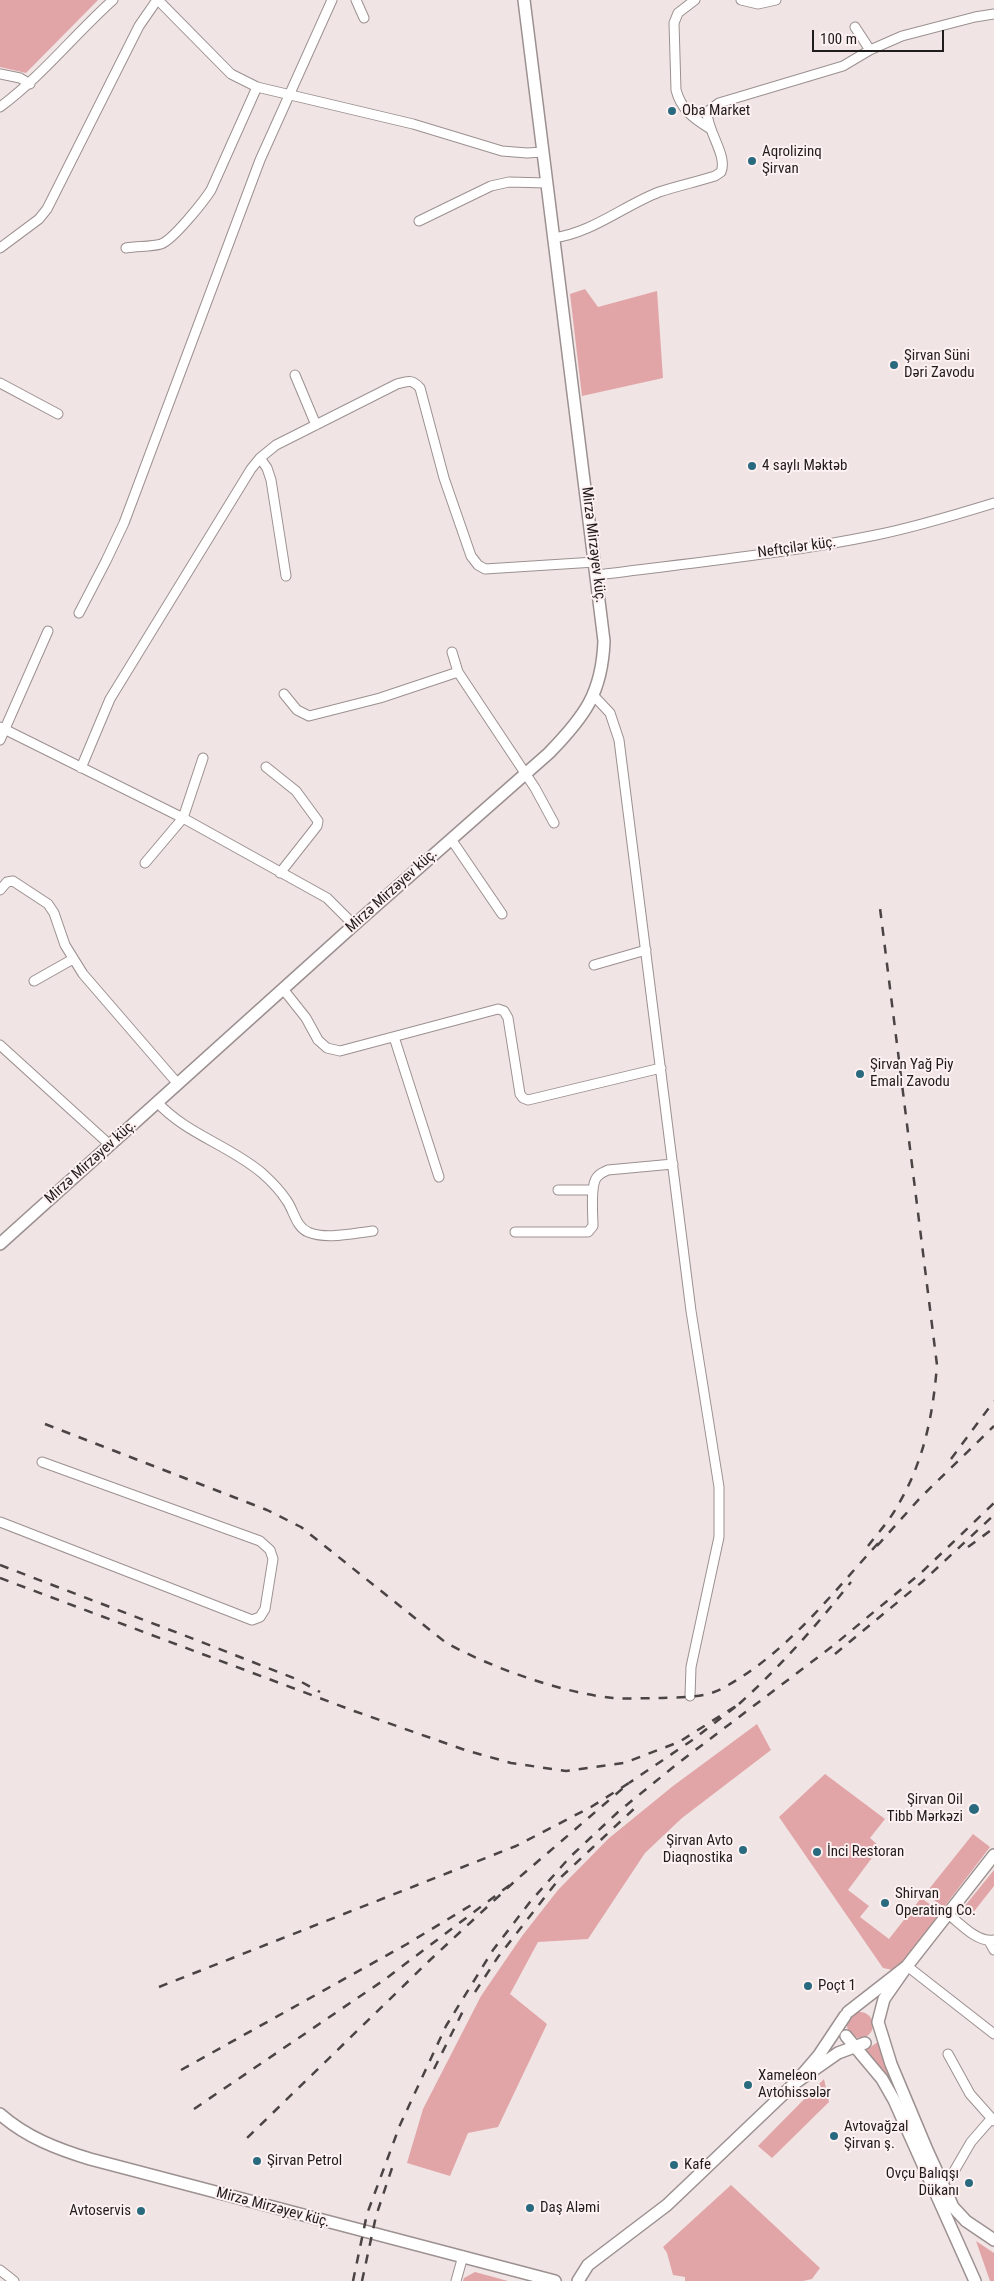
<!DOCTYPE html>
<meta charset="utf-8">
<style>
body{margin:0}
#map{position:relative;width:994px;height:2281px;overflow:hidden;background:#f1e4e4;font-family:"Roboto Condensed",sans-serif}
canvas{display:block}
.scale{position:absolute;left:812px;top:30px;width:132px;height:22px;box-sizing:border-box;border:2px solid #211c1c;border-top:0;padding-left:6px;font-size:15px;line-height:18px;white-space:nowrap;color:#211c1c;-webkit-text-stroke:4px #fef1f1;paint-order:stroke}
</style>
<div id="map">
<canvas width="994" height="2281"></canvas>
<div class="scale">100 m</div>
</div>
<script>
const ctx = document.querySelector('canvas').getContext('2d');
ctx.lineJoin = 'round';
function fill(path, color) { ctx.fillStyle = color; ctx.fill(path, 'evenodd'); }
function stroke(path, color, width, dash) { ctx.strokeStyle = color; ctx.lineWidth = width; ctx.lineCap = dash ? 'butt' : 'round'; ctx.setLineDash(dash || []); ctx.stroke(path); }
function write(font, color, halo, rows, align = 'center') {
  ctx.font = font + ' "Roboto Condensed",sans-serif'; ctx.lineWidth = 4; ctx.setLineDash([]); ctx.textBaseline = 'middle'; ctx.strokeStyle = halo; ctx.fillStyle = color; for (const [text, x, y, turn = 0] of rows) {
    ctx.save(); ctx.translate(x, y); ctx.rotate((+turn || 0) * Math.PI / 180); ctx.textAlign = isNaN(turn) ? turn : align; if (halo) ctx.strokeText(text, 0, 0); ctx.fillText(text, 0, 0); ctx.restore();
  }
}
const green = new Path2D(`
 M0,0H98L26,73L0,67Z
 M585,289L598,307L657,291L663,378L582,396L570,294Z
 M757,1724L771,1750L682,1818L645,1853L588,1939L538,1942L510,1994L547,2024L498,2127L468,2133L450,2176L407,2163L423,2109L481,1996L522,1936L558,1890L608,1839L673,1786Z
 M825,1774L885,1819L870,1838L880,1847L848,1890L869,1906L860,1917L889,1939L921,1898L941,1912L905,1959L893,1970L883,1968L779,1817Z
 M973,1834L990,1847L944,1907L925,1894Z
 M994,1870V1886L972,1914L964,1907Z
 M847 2025a13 13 0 1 1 26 0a13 13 0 1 1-26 0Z
 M879,2041L895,2088L865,2051Z
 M824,2079L829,2102L772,2158L758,2146Z
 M731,2185L820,2268L812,2279L803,2281H685V2277L673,2275L667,2253L663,2247Z
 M976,2241L994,2253V2281H990Z
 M475,2272L508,2281H463L464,2278Z`);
const street = new Path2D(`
 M158,0L231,74L257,87L413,124L502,151L527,153L543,152
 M356,0L364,18
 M695,0L678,13L674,23L676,90C681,109 693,118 709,128
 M741,0L758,4L776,0
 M855,27L870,50
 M0,74L20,78L30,84
 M0,107C42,76 74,35 113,0
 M419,221L491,186L509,182L547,183
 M553,238C592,233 623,206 659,192C677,186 696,182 715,176L721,172C728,156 707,131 707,112L719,103L843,66L870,50L902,36L975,17L994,14
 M0,248L39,219L47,209L139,26L157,0
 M126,248C137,246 151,247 161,244C173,240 204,201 211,190L257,87
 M295,375L316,425
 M0,383L58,414
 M260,458L267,468L271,480L286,576
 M597,575C690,563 784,554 876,535C916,527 955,515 994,503
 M79,613L106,561L124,523L260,160L332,0
 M452,652L458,672
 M284,694L297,710L309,716L380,698L458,672L535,788L554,823
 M594,696L610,713L619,740L691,1311L719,1487V1537L691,1667L690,1696
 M0,727L183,818L327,898L354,925
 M0,740L48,631
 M266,767L296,791L318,821L317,826L280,873
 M81,768L110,699L251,469L260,458L276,445L397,384C408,381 412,379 420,388L444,478L471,556L478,565L485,569L595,562
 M451,839L502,914
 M145,863L183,818L203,758
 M0,890L7,882L13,881L48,904L54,913L65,945L83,974L178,1084
 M594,965L646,950
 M34,981L73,959
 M283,989L306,1018L318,1040L327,1048L340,1051L498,1009L504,1011L508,1018L520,1094L523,1098L528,1100L661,1068
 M394,1037L439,1177
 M0,1045L110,1145
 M157,1102C186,1134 229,1145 262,1173C271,1181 280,1190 287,1201C294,1211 296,1227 308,1232C326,1240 354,1233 373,1231
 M558,1190H593
 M515,1232H588L593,1226C593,1215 590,1185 597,1177C600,1173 604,1172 608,1170L673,1164
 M0,1522L252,1620L260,1617L265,1609L273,1559L270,1550L260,1541L42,1462
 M948,1914C960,1923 977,1943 994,1940
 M989,1941L994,1950
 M907,1966L994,2034
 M948,2054L970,2094L994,2121
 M941,2182L953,2173L971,2142L991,2119
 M0,2270L14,2281
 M456,2281L463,2256`);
const secondary = new Path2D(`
 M0,1244L354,925L549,753C585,716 602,693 604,641L524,0
 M907,1966L994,1855
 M848,2012L907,1966L884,1999L878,2022L891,2064L927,2150L953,2207L966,2221L994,2240
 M845,2016L819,2055L795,2083L838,2053L865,2043
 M846,2036L882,2079L894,2100L975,2281
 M0,2114C26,2137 57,2149 90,2159L555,2281
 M578,2281L588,2265L667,2205L795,2083`);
const rail = new Path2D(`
 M45,1424L267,1510L301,1527L445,1642C489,1667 562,1693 613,1698C629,1699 646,1698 662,1698C681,1697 704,1698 721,1689C786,1655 833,1592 881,1540
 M951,1459L994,1401
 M868,1546C878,1533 890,1520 898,1505C924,1461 933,1415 937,1365L880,908
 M877,1546L920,1498L994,1426
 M968,1547L994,1528
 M0,1565L199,1641L296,1679L320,1692
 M0,1578L354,1711L465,1750L511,1763L566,1771L624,1763L679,1742L739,1704L691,1741L629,1783
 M835,1654L922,1582L994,1515
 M739,1704C780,1667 816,1626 851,1582
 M159,1987L516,1846L591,1807L629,1783L515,1881
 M475,1992L498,1957L559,1879L637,1806
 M434,2069L463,2011
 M181,2070L407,1944L473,1904
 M194,2109L384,1980L515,1881L429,1961L247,2138
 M353,2281L367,2214L400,2125L446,2026L493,1950L530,1902L570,1857L618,1812L677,1764L834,1645L922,1572L994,1503
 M362,2281L376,2216L392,2168`);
const markers = [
 [672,111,5,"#2a6a7f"],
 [752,161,5,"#2a6a7f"],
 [894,365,5,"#2a6a7f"],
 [752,466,5,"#2a6a7f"],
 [860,1074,5,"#2a6a7f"],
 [974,1809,6,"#2a6a7f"],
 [743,1850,5,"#2a6a7f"],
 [817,1852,5,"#2a6a7f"],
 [885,1903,5,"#2a6a7f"],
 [808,1986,5,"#2a6a7f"],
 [748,2085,5,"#2a6a7f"],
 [834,2136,5,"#2a6a7f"],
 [257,2161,5,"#2a6a7f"],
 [674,2165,5,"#2a6a7f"],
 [969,2183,5,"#2a6a7f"],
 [530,2208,5,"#2a6a7f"],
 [141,2211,5,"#2a6a7f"]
];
const poiNames = [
 ["Oba Market",682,111],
 ["Aqrolizinq",762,152],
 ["Şirvan",762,169],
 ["Şirvan Süni",904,356],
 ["Dəri Zavodu",904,373],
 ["4 saylı Məktəb",762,466],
 ["Şirvan Yağ Piy",870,1065],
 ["Emalı Zavodu",870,1082],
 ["Şirvan Oil",963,1800,"right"],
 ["Tibb Mərkəzi",963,1817,"right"],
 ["Şirvan Avto",733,1841,"right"],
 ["Diaqnostika",733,1858,"right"],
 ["İnci Restoran",827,1852],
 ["Shirvan",895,1894],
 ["Operating Co.",895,1911],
 ["Poçt 1",818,1986],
 ["Xameleon",758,2076],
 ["Avtohissələr",758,2093],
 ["Avtovağzal",844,2127],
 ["Şirvan ş.",844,2144],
 ["Şirvan Petrol",267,2161],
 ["Kafe",684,2165],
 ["Ovçu Balıqşı",959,2174,"right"],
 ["Dükanı",959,2191,"right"],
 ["Daş Aləmi",540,2208],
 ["Avtoservis",131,2211,"right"]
];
const streetNames = [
 ["Mirzə Mirzəyev küç.",593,545,83],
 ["Neftçilər küç.",797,548,-8],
 ["Mirzə Mirzəyev küç.",392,891,-42],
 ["Mirzə Mirzəyev küç.",91,1162,-42],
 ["Mirzə Mirzəyev küç.",273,2208,15]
];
fill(green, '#e2a5a7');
stroke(street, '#9c9090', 11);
stroke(secondary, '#9c9090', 14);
stroke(street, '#fff', 9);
stroke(secondary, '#fff', 11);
stroke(rail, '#4a4444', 2.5, [9, 9]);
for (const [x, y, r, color] of markers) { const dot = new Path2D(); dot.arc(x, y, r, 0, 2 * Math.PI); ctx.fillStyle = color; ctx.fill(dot); stroke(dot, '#fef1f1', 2); }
write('15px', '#211c1c', '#fef1f1', poiNames, 'left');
write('15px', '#211c1c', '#fef1f1', streetNames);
</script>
